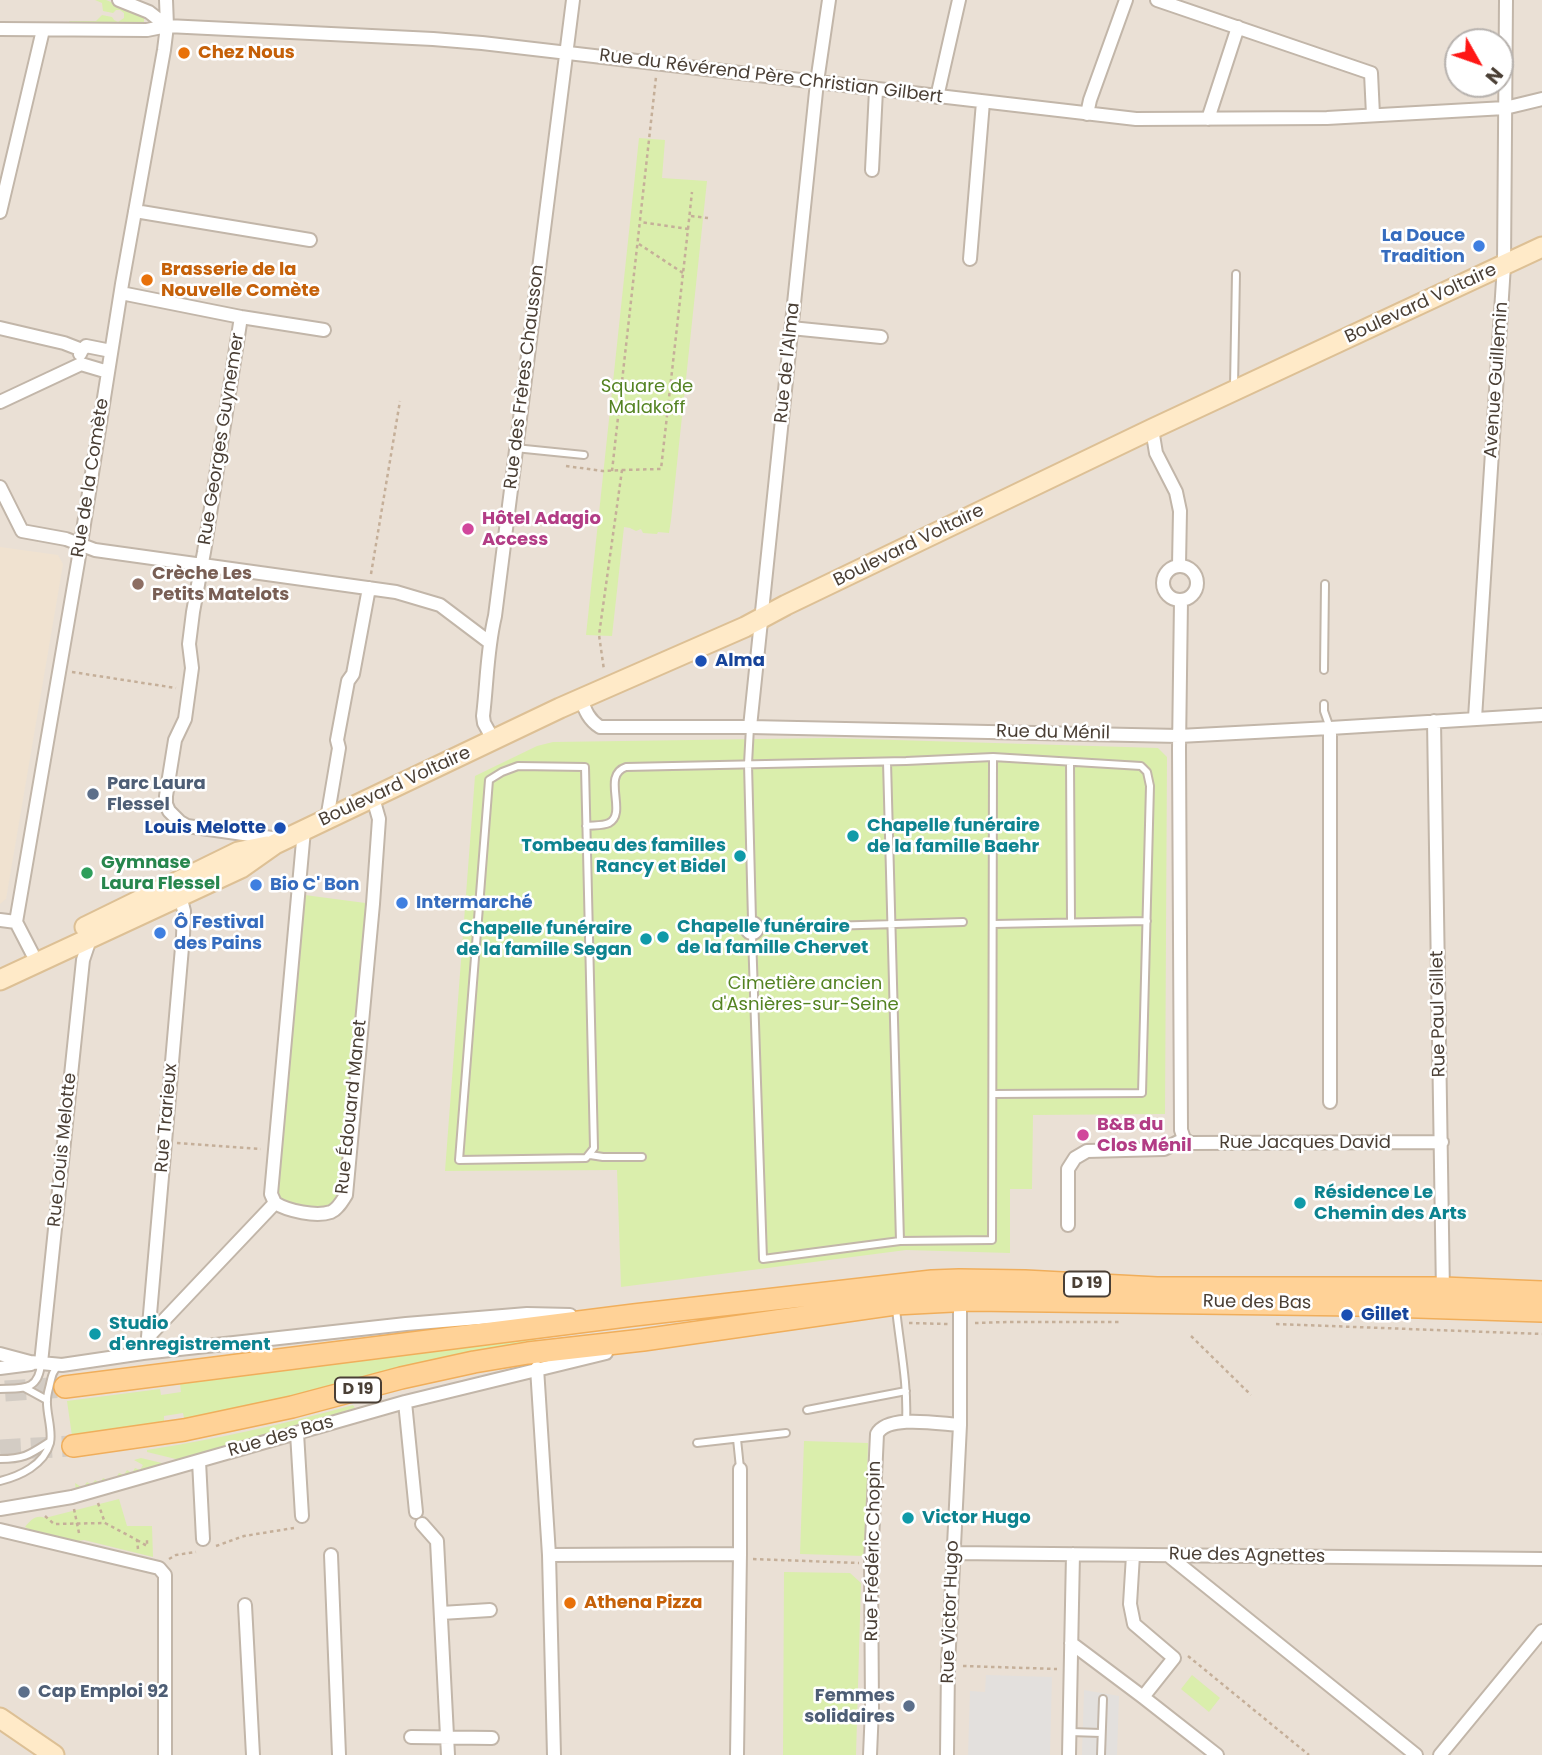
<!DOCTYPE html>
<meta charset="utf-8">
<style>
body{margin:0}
#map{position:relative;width:1542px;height:1755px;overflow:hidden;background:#f5efe8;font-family:Poppins,sans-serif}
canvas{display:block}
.north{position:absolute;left:1444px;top:28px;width:70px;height:70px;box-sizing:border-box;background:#fff;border:2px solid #b7b2ae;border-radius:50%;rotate:130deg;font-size:19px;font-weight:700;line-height:28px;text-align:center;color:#4a3f35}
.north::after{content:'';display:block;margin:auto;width:24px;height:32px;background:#ff1715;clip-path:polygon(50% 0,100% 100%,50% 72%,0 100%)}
</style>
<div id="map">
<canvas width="1542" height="1755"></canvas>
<div class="north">N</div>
</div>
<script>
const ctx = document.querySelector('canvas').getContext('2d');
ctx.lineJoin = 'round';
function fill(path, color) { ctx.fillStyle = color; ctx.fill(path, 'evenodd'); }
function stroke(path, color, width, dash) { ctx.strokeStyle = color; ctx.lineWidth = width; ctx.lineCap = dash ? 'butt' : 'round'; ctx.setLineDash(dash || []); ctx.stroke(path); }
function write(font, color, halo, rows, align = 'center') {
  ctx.font = font + ' Poppins,sans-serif'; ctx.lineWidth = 5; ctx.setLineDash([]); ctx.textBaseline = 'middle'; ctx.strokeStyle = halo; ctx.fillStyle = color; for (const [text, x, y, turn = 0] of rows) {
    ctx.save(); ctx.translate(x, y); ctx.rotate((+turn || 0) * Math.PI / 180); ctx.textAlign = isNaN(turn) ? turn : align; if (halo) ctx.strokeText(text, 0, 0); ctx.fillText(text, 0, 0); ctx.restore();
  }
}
const residential = new Path2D(`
 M0,0H1542V1755H0ZM1458,42H1500V84H1458Z`);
const education = new Path2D(`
 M0,547L58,555L63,564L6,899L0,904Z`);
const green = new Path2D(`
 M95,0H106L141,14L144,18V23L140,27L71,25L69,21H96L102,15L112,17L114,20L118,22L124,18V13L120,10H116L113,13L103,11L102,3Z
 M639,138L665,140L662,178L707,181L671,520L669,533L658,532L657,534L643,533L641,529L636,531L630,528L624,527L612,636L586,635Z
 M830,738L1158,748L1167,757L1165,1114L1033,1115L1032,1189H1010V1253L906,1250L621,1287L617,1170L445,1171L475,776L537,746L553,742Z
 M297,894L373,904L346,1195L331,1212L275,1203Z
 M536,1337V1346L185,1423L183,1413L164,1416V1423L72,1436L67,1401L160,1389L161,1395L181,1392L180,1383Z
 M353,1405L355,1408L180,1460L147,1452V1450C217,1439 285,1424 353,1405Z
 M804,1441L868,1443L865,1556L800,1554Z
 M141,1458L166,1464L76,1490L75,1483L83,1488L87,1482L92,1485L95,1480L100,1483L103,1478L107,1480L116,1478L119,1473L124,1475L127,1470L132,1473L135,1468L140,1470L143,1465L134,1460Z
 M119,1499L127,1526H152L153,1557L84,1540C65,1544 43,1535 25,1527C30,1520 37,1514 45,1518Z
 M784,1572L850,1573L861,1583L856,1755H783Z
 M1192,1675L1220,1698L1209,1712L1181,1689Z`);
const parking = new Path2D(`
 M986,1675L1052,1677L1050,1755H968L970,1691L985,1692Z
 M1084,1690L1119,1696L1117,1755H1082Z`);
const primaryTunnel = new Path2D(`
 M5,1391L65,1387
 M0,1450L73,1446`);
const path = new Path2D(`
 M691,216L708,218
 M688,229L692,192
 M639,244L683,273
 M566,466L603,471L622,470L599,635L604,670
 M622,470L661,469L688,229L640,222
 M612,471L656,77
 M371,574L400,401
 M72,672L176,688
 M177,1143L261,1149
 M909,1323L948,1324
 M975,1323L1008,1322H1119
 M1276,1324L1542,1334
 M1191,1336L1251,1395
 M98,1503L105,1523
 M74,1509L79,1533
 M45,1516L54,1524L105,1523L137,1540L138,1549
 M137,1540L147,1546V1539
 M216,1546L244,1536L294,1528
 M169,1559L176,1555L196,1552
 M753,1559L859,1563
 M1188,1656L1309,1755
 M963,1666L1057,1669`);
const lane = new Path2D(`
 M1234,386L1236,274
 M515,448L584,455
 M1324,670L1325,584
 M1324,704V711L1330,728
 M750,727L748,764L752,920
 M887,762L900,1241
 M1070,762L1071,922
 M518,766L585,767L594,1148L586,1158L459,1160L489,780L502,772Z
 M586,826C593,825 603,826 609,823C628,813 601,775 626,767L906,761L993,757L1141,766L1147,772L1150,786L1142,1093L993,1094
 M744 928a8 8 0 1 1 16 0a8 8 0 1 1-16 0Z
 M994,924L1147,921
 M760,928L963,922
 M752,935L763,1259L900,1241L992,1240L993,757
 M590,1155L603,1157H642
 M896,1309C900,1347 908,1384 906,1422
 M25,1388L47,1400
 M0,1389C23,1388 39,1391 41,1363
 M807,1410L906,1391
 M737,1439L740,1468
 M697,1443L786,1433
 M0,1459C24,1459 29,1455 49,1442
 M0,1481C20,1476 44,1465 50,1443C53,1430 46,1413 47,1400C47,1394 49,1389 50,1384C52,1375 53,1370 60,1365
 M1070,1732L1101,1733
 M1101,1755L1103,1699`);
const street = new Path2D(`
 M119,0L149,12L167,26
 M1157,0L1371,73L1373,115
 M0,29L147,30L167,26L433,39L482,43L1136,119L1327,118L1505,108L1542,99
 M937,97L959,0
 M1087,114L1090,100L1126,0
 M1208,119L1238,27
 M872,170L876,90
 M135,211L310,240
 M0,212L43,30
 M970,259L983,102
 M121,293L241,317L324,330
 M241,317L204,552L193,612L189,644L192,668L185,719L175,740L166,796V804L169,811L180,822L187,826L279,839
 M0,328L64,343L82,350
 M791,328L881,337
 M80,354L82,350L86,346L111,351
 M0,402L81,364L108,372
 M1152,429L1156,453L1176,492L1180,511L1179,565
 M0,487L22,531L66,539L95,550L396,592L440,605L489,642
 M1163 583a17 17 0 1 1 34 0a17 17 0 1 1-34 0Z
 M1181,600L1179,749L1181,1130L1184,1139
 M581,698C585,711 589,720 600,727H750L1179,736L1330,728L1542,715
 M1475,718L1504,265L1506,0
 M1434,721L1443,1293
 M750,727L817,82L829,0
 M1330,728V1102
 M494,741L484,723L483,716C487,683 487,649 495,616L573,0
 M327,819L339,748L337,740L348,681L353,674L369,588
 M0,920L16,922
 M32,953L16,922L78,562L122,284L164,50L167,26L166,0
 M1184,1139L1190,1143L1442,1142
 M275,1203L271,1194L304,830
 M1068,1225V1169L1075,1158L1087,1151L1164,1149L1184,1139
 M148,1337L275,1203C288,1211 316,1217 331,1212C338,1209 342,1201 346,1195L373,904L379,819L373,798
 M148,1337L183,936L184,911L179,892
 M0,1354L30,1362L62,1365L143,1353L406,1324L527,1314L570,1315
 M41,1363L83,960L90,939
 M0,1368L31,1364
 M537,1368L549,1555L554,1755
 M405,1402L416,1512
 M297,1433L302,1516
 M199,1461L203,1539
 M0,1509L72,1497L405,1402L606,1353
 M422,1524L437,1541L448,1755
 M0,1530L159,1568L165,1575V1755
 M953,1553L1542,1559
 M331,1555L339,1755
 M549,1555L740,1554
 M1133,1555L1130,1604L1134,1624L1174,1658L1143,1697
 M1169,1556L1416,1755
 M245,1605L253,1755
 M441,1613L490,1610
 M1071,1643L1143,1697L1217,1755
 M411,1737L492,1738
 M737,1755L740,1554V1469
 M870,1755L872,1708L871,1563L877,1434C888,1414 940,1424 960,1425
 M947,1755L948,1666L960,1425V1301
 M1069,1755L1073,1554
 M1440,1755L1542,1631`);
const secondary = new Path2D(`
 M85,927L238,852L267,846
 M0,980L241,868L275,844L560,708L745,627L786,605L1152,429L1542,247
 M0,1718L54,1755`);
const primary = new Path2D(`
 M65,1387L634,1315L932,1281L959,1280L1025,1281L1157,1288H1443L1542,1292
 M73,1446L184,1430L292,1407L401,1378L474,1362L528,1353L643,1340L895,1304L972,1300L1356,1305L1542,1311`);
const markers = [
 [184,53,7,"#e8710a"],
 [1479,246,7,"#3f7fe0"],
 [147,280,7,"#e8710a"],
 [468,529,7,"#d1479c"],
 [138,584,7,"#8d6e63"],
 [701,661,7,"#1a4fb4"],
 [93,794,7,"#5c6f8a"],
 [280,828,7,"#1a4fb4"],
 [853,836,7,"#0f9aa8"],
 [740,856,7,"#0f9aa8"],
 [87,873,7,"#2e9e5b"],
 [256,885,7,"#3f7fe0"],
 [402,903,7,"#3f7fe0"],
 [160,933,7,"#3f7fe0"],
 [663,937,7,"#0f9aa8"],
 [646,939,7,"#0f9aa8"],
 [1083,1135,7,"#d1479c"],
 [1300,1203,7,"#0f9aa8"],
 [1347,1315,7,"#1a4fb4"],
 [95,1334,7,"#0f9aa8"],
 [908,1518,7,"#0f9aa8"],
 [570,1603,7,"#e8710a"],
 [24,1692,7,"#5c6f8a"],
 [909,1706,7,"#5c6f8a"]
];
const shields = [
 [1087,1284,46],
 [358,1390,46]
];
const shieldNames = [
 ["D 19",1087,1284],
 ["D 19",358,1390]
];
const foodNames = [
 ["Chez Nous",198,53],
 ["Brasserie de la",161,270],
 ["Nouvelle Comète",161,291],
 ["Athena Pizza",584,1603]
];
const streetNames = [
 ["Rue du Révérend Père Christian Gilbert",771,77,7],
 ["Boulevard Voltaire",1421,304,-25],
 ["Rue de l'Alma",788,363,-84],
 ["Rue des Frères Chausson",525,377,-83],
 ["Avenue Guillemin",1497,380,-86],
 ["Rue Georges Guynemer",222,439,-81],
 ["Rue de la Comète",91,478,-81],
 ["Boulevard Voltaire",909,546,-26],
 ["Rue du Ménil",1053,733,1],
 ["Boulevard Voltaire",395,787,-25],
 ["Rue Paul Gillet",1439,1014,-91],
 ["Rue Édouard Manet",352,1107,-84],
 ["Rue Trarieux",167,1118,-85],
 ["Rue Jacques David",1305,1143],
 ["Rue Louis Melotte",63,1150,-84],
 ["Rue des Bas",1257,1303,1],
 ["Rue des Bas",281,1437,-16],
 ["Rue Frédéric Chopin",874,1551,-89],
 ["Rue des Agnettes",1247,1556,1],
 ["Rue Victor Hugo",951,1612,-88]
];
const shopNames = [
 ["La Douce",1465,236,"right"],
 ["Tradition",1465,257,"right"],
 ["Bio C' Bon",270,885],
 ["Intermarché",416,903],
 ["Ô Festival",174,923],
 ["des Pains",174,944]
];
const parkNames = [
 ["Square de",647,387],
 ["Malakoff",647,408],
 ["Cimetière ancien",805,984],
 ["d'Asnières-sur-Seine",805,1005]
];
const hotelNames = [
 ["Hôtel Adagio",482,519],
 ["Access",482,540],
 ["B&B du",1097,1125],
 ["Clos Ménil",1097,1146]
];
const educationNames = [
 ["Crèche Les",152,574],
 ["Petits Matelots",152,595]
];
const transitNames = [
 ["Alma",715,661],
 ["Louis Melotte",266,828,"right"],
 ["Gillet",1361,1315]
];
const serviceNames = [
 ["Parc Laura",107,784],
 ["Flessel",107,805],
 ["Cap Emploi 92",38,1692],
 ["Femmes",895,1696,"right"],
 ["solidaires",895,1717,"right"]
];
const cultureNames = [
 ["Chapelle funéraire",867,826],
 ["de la famille Baehr",867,847],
 ["Tombeau des familles",726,846,"right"],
 ["Rancy et Bidel",726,867,"right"],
 ["Chapelle funéraire",677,927],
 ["de la famille Chervet",677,948],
 ["Chapelle funéraire",632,929,"right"],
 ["de la famille Segan",632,950,"right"],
 ["Résidence Le",1314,1193],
 ["Chemin des Arts",1314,1214],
 ["Studio",109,1324],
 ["d'enregistrement",109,1345],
 ["Victor Hugo",922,1518]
];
const leisureNames = [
 ["Gymnase",101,863],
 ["Laura Flessel",101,884]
];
fill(residential, '#eae0d5');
fill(education, '#f0e2d0');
fill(green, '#daeeac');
fill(parking, '#e3e0dd');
stroke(primaryTunnel, '#d3ccc4', 21, [21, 10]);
stroke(lane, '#c2b6a9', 10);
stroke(street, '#c2b6a9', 16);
stroke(secondary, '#ddc095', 23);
stroke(primary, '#f0ae5b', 24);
stroke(path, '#c5af99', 2.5, [3.5, 3.5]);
stroke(lane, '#fff', 6);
stroke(street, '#fff', 12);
stroke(secondary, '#ffeac8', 19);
stroke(primary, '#ffd297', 21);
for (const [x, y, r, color] of markers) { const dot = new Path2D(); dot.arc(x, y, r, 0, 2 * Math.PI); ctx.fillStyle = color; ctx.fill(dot); stroke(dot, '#fff', 2.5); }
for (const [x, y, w] of shields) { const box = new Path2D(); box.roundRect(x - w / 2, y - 12.5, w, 25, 5); ctx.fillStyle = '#fff'; ctx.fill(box); stroke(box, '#4a3f35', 2); }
write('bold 16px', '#4a3f35', null, shieldNames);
write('bold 18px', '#c56008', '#fff', foodNames, 'left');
write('18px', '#4a3f35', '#fff', streetNames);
write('bold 18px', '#366cbe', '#fff', shopNames, 'left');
write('18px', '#548322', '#fff', parkNames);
write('bold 18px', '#b23c85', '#fff', hotelNames, 'left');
write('bold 18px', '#785e54', '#fff', educationNames, 'left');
write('bold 18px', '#164399', '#fff', transitNames, 'left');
write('bold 18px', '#4e5e75', '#fff', serviceNames, 'left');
write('bold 18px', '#0d838f', '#fff', cultureNames, 'left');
write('bold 18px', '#27864d', '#fff', leisureNames, 'left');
</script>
